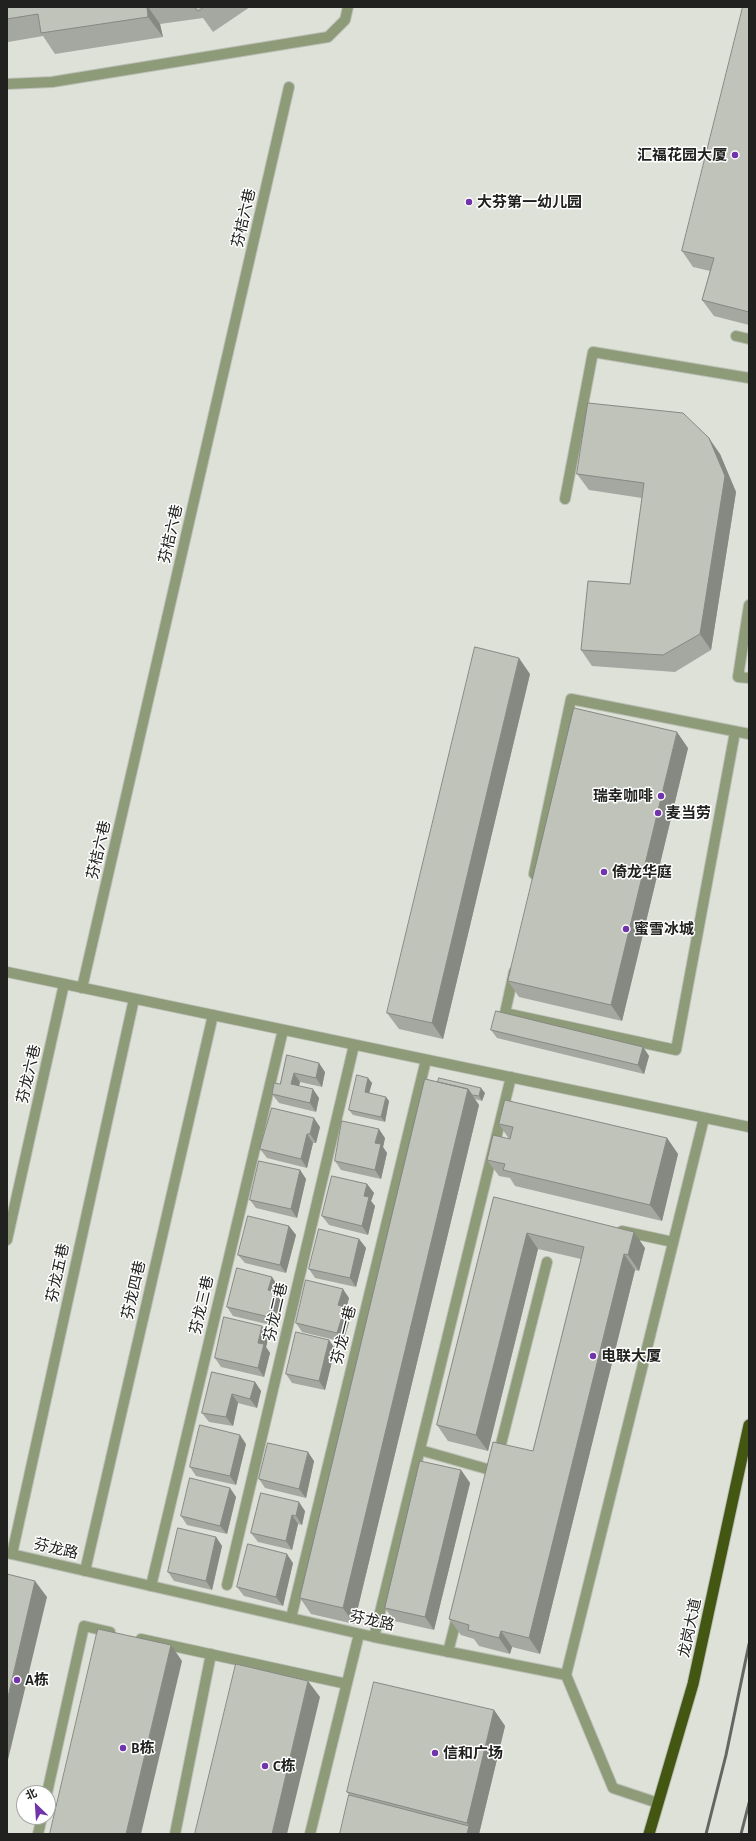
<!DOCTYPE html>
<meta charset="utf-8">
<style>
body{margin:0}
#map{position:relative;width:756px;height:1841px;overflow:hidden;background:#dee1d8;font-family:"Alegreya Sans","Noto Sans SC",sans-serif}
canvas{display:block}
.frame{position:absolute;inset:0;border:8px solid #21221f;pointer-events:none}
.north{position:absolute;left:16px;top:1785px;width:40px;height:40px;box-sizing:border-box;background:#fff;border:1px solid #a6a7a5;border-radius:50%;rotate:335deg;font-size:11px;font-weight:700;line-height:16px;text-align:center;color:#21221f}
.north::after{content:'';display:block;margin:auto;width:14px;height:18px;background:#7234aa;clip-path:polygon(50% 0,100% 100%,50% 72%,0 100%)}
</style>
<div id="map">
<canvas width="756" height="1841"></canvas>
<div class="frame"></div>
<div class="north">北</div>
</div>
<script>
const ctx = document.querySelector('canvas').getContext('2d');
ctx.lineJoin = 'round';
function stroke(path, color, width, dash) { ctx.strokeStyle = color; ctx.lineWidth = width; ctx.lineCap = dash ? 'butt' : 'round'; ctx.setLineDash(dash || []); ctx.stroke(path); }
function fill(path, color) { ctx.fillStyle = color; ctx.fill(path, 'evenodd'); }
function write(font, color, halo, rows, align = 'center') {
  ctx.font = font + ' "Alegreya Sans","Noto Sans SC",sans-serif'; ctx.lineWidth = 3; ctx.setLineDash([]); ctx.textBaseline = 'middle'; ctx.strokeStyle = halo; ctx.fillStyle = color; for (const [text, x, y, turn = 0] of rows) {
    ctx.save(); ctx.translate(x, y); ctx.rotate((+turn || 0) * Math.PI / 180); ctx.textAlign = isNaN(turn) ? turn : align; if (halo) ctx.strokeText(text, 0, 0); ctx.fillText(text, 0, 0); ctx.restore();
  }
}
const service = new Path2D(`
 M7,84L52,82L328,37L345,20L348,7
 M82,988L289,87
 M622,1231L673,1242
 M7,1240L64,984
 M420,1450L494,1471
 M498,1456L547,1262
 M12,1554L134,999
 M85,1571L213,1015
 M227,1585L354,1045
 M151,1586L283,1030
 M291,1618L426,1060
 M374,1637L511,1077
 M448,1652L458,1613`);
const minor = new Path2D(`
 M736,336L749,339
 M565,499L593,352L749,378
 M749,605L738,677L749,678
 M534,874L571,699L749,734
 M7,972L749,1127
 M514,972L505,1013L676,1050L735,732
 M7,1553L374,1637L566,1675L613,1788L658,1803
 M141,1639L347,1684
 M566,1675L704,1118
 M47,1793L84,1626L110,1632
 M38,1834L42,1817
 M175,1834L211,1654
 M310,1834L359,1634`);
const trunk = new Path2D(`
 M649,1834L693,1684L749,1425`);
const rail = new Path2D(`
 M706,1834L726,1755L749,1644
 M741,1834L749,1803`);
const wall = new Path2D(`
 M7,7H250L213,32L203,18L160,24L163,37L55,54L43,36L8,42L7,45Z
 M749,7V325L714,316L702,300L710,271L693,267L682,251Z
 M720,454L736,492L711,650L675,672L592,666L581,650L630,584L642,498L589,490L577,474Z
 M530,674L443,1039L399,1029L387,1013Z
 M688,748L622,1021L519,997L508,981Z
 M491,1030L643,1047L649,1056L644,1074L497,1038Z
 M287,1055L325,1072L322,1087L300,1082L299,1086L319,1098L316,1112L279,1103L272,1094L280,1084Z
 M368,1078L372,1083L369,1093L389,1101L385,1122L353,1115L349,1110Z
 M425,1079L485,1093L482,1101L475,1099L479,1105L354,1624L311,1614L300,1598Z
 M499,1124L667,1138L678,1154L662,1221L515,1186L510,1178L499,1176L487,1160L509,1139Z
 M320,1127L316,1143H313L307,1168L267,1158L260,1149Z
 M385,1138L383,1147L387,1153L381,1179L341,1170L335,1161Z
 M300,1170L306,1179L297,1218L256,1208L250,1200Z
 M367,1184L374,1193L371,1201L375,1206L368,1235L329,1225L322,1216Z
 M494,1197L645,1248L639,1271L635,1270L540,1654L512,1647L510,1654L479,1646L474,1639L461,1635L449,1619L533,1451L581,1259L538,1249L488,1451L448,1441L437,1425Z
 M289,1226L296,1235L286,1273L245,1263L238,1255Z
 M359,1239L366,1248L356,1287L315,1278L309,1269Z
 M278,1286L276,1294L281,1301L275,1326L233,1316L227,1307Z
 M349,1298L346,1309L351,1316L343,1342L302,1332L296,1323Z
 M269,1335L266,1347L270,1353L264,1377L221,1367L215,1358Z
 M329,1340L335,1349L325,1390L292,1383L286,1374Z
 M212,1372L255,1382L261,1391L257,1408L238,1403L233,1426L209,1422L202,1413Z
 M246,1444L236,1485L196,1476L190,1467Z
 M314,1461L306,1498L265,1488L259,1479Z
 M461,1470L470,1483L434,1630L394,1621L385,1608Z
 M230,1488L236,1497L227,1534L187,1525L181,1516Z
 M261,1493L305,1511L302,1525L298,1524L292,1550L258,1542L251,1533Z
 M216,1537L222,1546L212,1590L174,1581L168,1572Z
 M293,1563L283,1606L244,1596L237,1587Z
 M494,1710L505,1726L479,1834L349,1795L347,1792Z`);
const shadedWall = new Path2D(`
 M147,7H148L160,24L163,37L148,17Z
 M709,438L720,454L736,492L711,650L700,634Z
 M519,658L530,674L443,1039L432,1023Z
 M677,732L688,748L622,1021L611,1005Z
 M643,1047L649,1056L644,1074L638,1065Z
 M319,1063L325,1072L322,1087L316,1078Z
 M294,1073L300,1082L297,1093L291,1084Z
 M368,1078L372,1083L368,1097L365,1092Z
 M481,1088L485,1093L482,1101L479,1096Z
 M313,1089L319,1098L316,1112L310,1103Z
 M468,1089L479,1105L354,1624L343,1608Z
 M386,1097L389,1101L385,1122L381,1117Z
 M314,1118L320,1127L316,1143L310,1134Z
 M379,1129L385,1138L383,1147L387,1153L381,1179L375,1170V1143Z
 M307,1134L313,1143L307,1168L301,1159Z
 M667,1138L678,1154L662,1221L650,1205Z
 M300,1170L306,1179L297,1218L291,1209Z
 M367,1184L374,1193L371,1201L375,1206L368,1235L362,1226L364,1196Z
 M289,1226L296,1235L286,1273L280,1265Z
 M634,1232L645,1248L639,1271L628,1255Z
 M527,1233L538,1249L488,1451L476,1435Z
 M359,1239L366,1248L356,1287L350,1278Z
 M624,1254L635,1270L540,1654L529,1638Z
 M272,1277L278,1286L276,1294L281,1301L275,1326L269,1317L268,1290Z
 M343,1289L349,1298L346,1309L351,1316L343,1342L337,1333L338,1305Z
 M262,1326L269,1335L266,1347L270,1353L264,1377L258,1368V1343Z
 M329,1340L335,1349L325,1390L319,1381Z
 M255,1382L261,1391L257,1408L250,1399Z
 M232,1394L238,1403L233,1426L226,1417Z
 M240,1435L246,1444L236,1485L230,1476Z
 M308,1452L314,1461L306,1498L299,1489Z
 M461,1470L470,1483L434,1630L425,1617Z
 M230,1488L236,1497L227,1534L220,1526Z
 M299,1502L305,1511L302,1525L296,1516Z
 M292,1515L298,1524L292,1550L286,1541Z
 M216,1537L222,1546L212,1590L206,1581Z
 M287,1554L293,1563L283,1606L276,1597Z
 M35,1581L47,1597L7,1764V1701Z
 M501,1631L512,1647L510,1654L499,1638Z
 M171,1645L182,1661L141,1834H126Z
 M308,1681L320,1697L287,1834H272Z
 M494,1710L505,1726L479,1834H467L469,1826L467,1823Z`);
const building = new Path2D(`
 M7,7H147L148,17L41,33L38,14L7,19Z
 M195,7H204L198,11Z
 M743,7H749V312L702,300L714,258L682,251Z
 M588,403L683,413L709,438L725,476L700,634L663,655L581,650L588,581L630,584L644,483L577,474Z
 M475,647L519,658L432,1023L387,1013Z
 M574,708L677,732L611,1005L508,981Z
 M496,1011L643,1047L638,1065L491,1030Z
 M287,1055L319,1063L316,1078L294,1073L291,1084L313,1089L310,1103L272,1094L274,1083L280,1084Z
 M357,1075L368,1078L365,1092L386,1097L381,1117L349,1110Z
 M439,1078L481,1088L479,1096L472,1095L468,1089L438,1082Z
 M425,1079L468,1089L343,1608L300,1598Z
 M505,1100L667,1138L650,1205L503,1170L505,1164L487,1160L493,1135L510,1139L513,1127L499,1124Z
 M272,1108L314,1118L310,1134H307L301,1159L260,1149Z
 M342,1121L379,1129L375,1143L381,1144L375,1170L335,1161Z
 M259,1161L300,1170L291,1209L250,1200Z
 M332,1176L367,1184L364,1196L369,1197L362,1226L322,1216Z
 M494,1197L634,1232L628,1255L624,1254L529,1638L501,1631L499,1638L468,1630L469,1625L449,1619L493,1442L533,1451L584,1247L527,1233L476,1435L437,1425Z
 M248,1216L289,1226L280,1265L238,1255Z
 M319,1229L359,1239L350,1278L309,1269Z
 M237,1268L272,1277L268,1290L275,1292L269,1317L227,1307Z
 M306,1280L343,1289L338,1305L345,1307L337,1333L296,1323Z
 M224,1317L262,1326L258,1343L264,1344L258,1368L215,1358Z
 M296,1332L329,1340L319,1381L286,1374Z
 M212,1372L255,1382L250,1399L232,1394L226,1417L202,1413Z
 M200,1425L240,1435L230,1476L190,1467Z
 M268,1443L308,1452L299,1489L259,1479Z
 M420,1461L461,1470L425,1617L385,1608Z
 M190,1478L230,1488L220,1526L181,1516Z
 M261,1493L299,1502L296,1516L292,1515L286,1541L251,1533Z
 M178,1528L216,1537L206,1581L168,1572Z
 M248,1544L287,1554L276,1597L237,1587Z
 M7,1574L35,1581L7,1701Z
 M98,1629L171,1645L126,1834H50Z
 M236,1664L308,1681L272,1834H195Z
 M374,1682L494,1710L467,1823L347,1792Z
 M349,1795L469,1826L467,1834H340Z`);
const markers = [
 [735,155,4,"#7234aa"],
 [469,202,4,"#7234aa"],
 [661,796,4,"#7234aa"],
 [658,813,4,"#7234aa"],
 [604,872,4,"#7234aa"],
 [626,929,4,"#7234aa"],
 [593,1356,4,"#7234aa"],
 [17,1680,4,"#7234aa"],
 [123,1748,4,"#7234aa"],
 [435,1753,4,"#7234aa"],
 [265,1766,4,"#7234aa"]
];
const poiNames = [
 ["汇福花园大厦",727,155,"right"],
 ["大芬第一幼儿园",477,202],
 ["瑞幸咖啡",653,796,"right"],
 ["麦当劳",666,813],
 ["倚龙华庭",612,872],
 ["蜜雪冰城",634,929],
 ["电联大厦",601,1356],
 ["A栋",25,1680],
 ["B栋",131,1748],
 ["信和广场",443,1753],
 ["C栋",273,1766]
];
const streetNames = [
 ["芬桔六巷",244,218,-77],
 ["芬桔六巷",171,534,-77],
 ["芬桔六巷",99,850,-77],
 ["芬龙六巷",29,1074,-77],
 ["芬龙五巷",58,1273,-78],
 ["芬龙四巷",134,1290,-77],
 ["芬龙三巷",202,1305,-77],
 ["芬龙二巷",276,1312,-77],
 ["芬龙一巷",344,1335,-76],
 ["芬龙路",56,1549,13],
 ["芬龙路",372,1621,12],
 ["龙岗大道",690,1628,-78]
];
stroke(service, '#bcbfb7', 12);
stroke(minor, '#bcbfb7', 12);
stroke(trunk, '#bcbfb7', 13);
stroke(service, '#8e9b79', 10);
stroke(minor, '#8e9b79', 10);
stroke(trunk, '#435612', 11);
stroke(rail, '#656661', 3);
fill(wall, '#a5a8a0');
fill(shadedWall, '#868882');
fill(building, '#c0c3ba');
stroke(building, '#868882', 1);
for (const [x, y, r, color] of markers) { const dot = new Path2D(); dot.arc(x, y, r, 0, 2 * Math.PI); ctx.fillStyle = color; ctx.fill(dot); stroke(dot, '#fff', 1.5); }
write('bold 15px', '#21221f', '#fff', poiNames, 'left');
write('15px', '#21221f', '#fff', streetNames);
</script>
